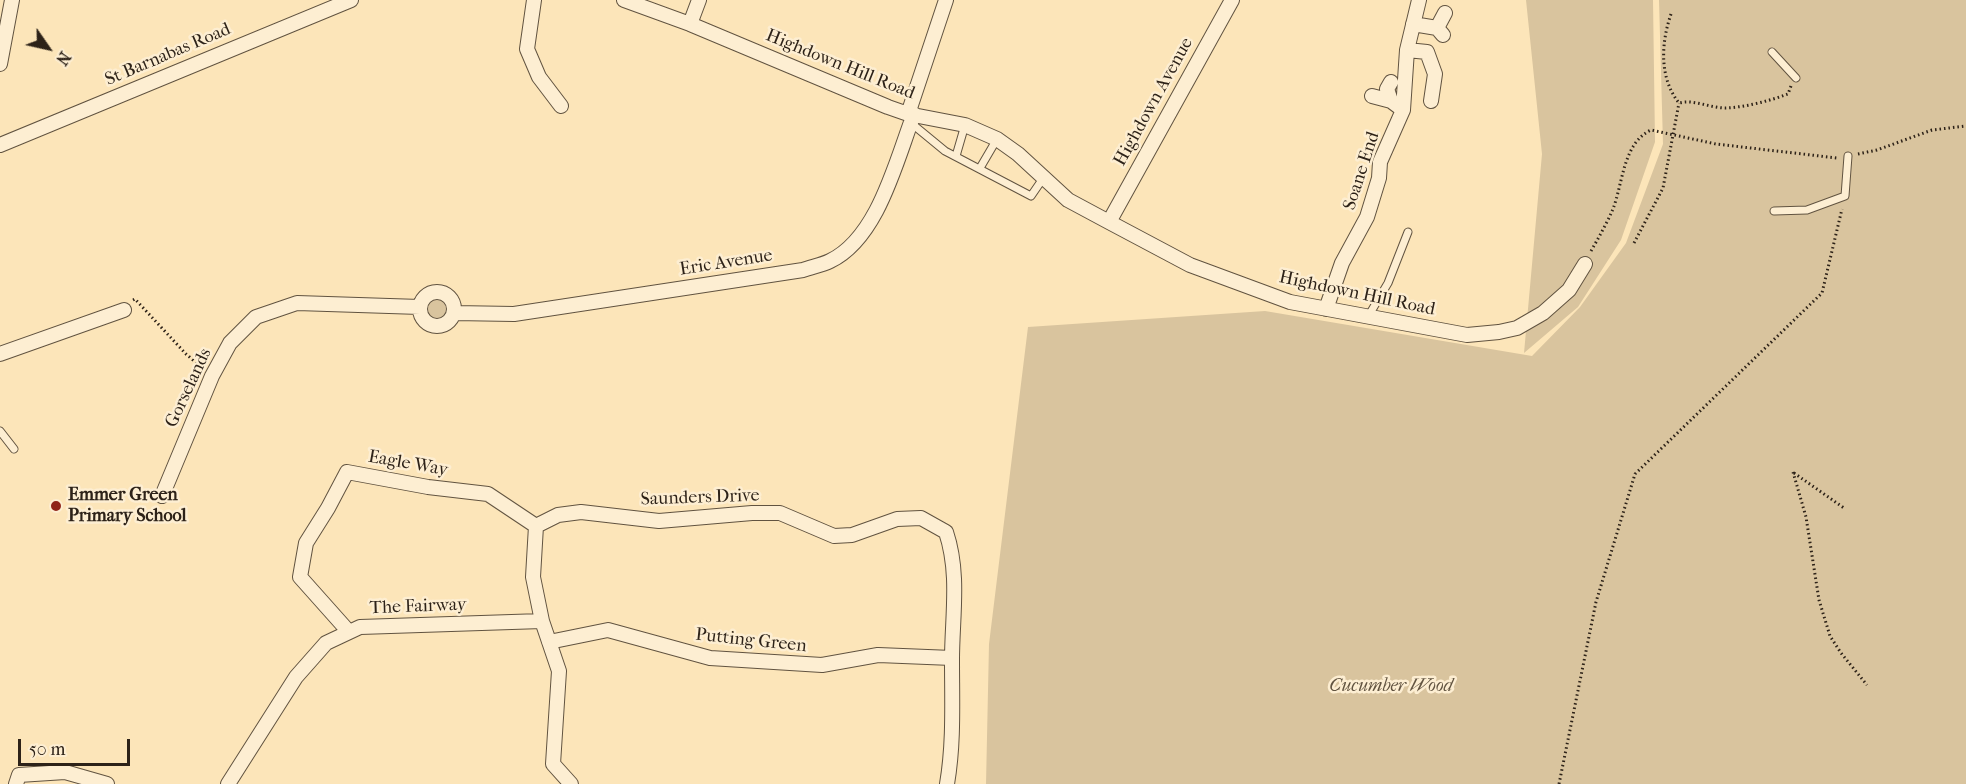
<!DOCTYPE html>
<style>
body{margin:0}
#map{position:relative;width:1966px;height:784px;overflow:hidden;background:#fce5b9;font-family:"IM FELL French Canon",serif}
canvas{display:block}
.north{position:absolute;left:18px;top:18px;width:60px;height:60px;-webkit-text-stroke:4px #fdeed2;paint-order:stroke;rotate:124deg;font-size:16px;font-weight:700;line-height:24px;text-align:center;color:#2d2218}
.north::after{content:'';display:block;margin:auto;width:21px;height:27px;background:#2d2218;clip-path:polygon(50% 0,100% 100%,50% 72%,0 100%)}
.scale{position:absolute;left:18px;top:739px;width:112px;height:27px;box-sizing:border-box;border:3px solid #2d2218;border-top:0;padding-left:8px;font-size:18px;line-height:21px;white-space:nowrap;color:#2d2218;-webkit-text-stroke:4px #fdeed2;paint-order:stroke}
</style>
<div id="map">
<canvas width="1966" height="784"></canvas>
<div class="north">N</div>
<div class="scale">50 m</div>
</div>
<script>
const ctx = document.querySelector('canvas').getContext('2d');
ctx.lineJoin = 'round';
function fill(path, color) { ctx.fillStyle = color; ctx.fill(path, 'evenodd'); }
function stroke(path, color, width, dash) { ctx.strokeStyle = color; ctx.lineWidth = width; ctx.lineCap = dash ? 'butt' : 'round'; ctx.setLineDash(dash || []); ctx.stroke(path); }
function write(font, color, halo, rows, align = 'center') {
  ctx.font = font + ' "IM FELL French Canon",serif'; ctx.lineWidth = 5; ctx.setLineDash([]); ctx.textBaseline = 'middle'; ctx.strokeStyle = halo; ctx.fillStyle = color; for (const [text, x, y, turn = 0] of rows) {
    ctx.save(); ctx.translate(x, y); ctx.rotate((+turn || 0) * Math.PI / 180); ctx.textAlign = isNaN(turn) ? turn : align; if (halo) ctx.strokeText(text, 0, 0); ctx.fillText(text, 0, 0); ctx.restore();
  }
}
const green = new Path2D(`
 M1526,0H1653L1655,142L1621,240L1578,307L1524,353L1542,154Z
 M1659,0H1966V784H986L989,644L1028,327L1265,311L1532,356L1580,307L1626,243L1663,144Z
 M428 309a9 9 0 1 1 18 0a9 9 0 1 1-18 0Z`);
const path = new Path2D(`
 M1671,14C1661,43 1659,78 1679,103C1694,99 1710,108 1726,108C1746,107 1769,101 1788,94L1791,86
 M1858,154L1877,150L1932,130L1966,126
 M1634,243L1663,188L1679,103
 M1591,251C1599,237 1607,223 1613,209C1623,183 1623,143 1651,130L1716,144L1837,158
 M133,300L135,299L186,354L202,368
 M1793,472L1806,517L1819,600L1830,636L1841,653L1867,685
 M1794,473L1844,508
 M1559,784L1596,602L1635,474L1822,293L1842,209`);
const service = new Path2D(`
 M1772,52L1796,78
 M911,123L945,151L1031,196L1044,177
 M956,156L965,125
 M980,168L997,139
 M1774,211L1807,210L1845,196L1848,156
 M1369,315L1388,283L1408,232
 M0,431L14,449`);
const minor = new Path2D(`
 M534,0L527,49L539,77L561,106
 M624,0L690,24L888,107L908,114L965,125L997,139L1018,154L1068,200L1109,222L1190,265L1290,302L1467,335L1499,332L1517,328L1543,313L1569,290L1585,264
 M690,24L699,0
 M1413,24L1437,28L1443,35
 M1437,28L1445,13
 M1407,50L1427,52L1435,74L1431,101
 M0,64L12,0
 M1391,82L1387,89L1391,101
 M1372,96L1391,101L1403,110
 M908,114L946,0
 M0,145L351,0
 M1109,222L1232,0
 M420 309a17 17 0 1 1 34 0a17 17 0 1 1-34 0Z
 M1326,309L1342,263L1367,217L1379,178L1380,162L1403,110L1407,50L1419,0
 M454,313L514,314L803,270C811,267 822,265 830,261C878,238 896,161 914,114
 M0,354L124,310
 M162,496L212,376L230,343L256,317L297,303L420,307
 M536,526L558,515L581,512L659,521L752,513H780L834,536L852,535L897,519L921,518L946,532C960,574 952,617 952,660C952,702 954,743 947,784
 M536,526L533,577L542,621L559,671L553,764L571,784
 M349,632L300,577L306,543L328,508L347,472L428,487L488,494L536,526
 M549,642L608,630L710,658L822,665L878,655L952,658
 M16,784L19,775L65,772L107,784
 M228,784L296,677L326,643L360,627L542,621`);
const markers = [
 [56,506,6,"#8f2418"]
];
const streetNames = [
 ["St Barnabas Road",168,55,-23],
 ["Highdown Hill Road",840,65,22],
 ["Highdown Avenue",1154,102,-61],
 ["Soane End",1362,171,-72],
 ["Eric Avenue",726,263,-9],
 ["Highdown Hill Road",1357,294,12],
 ["Gorselands",189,388,-65],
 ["Eagle Way",408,464,10],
 ["Saunders Drive",700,498,-2],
 ["The Fairway",418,607,-2],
 ["Putting Green",751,641,6]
];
const poiNames = [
 ["Emmer Green",68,496],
 ["Primary School",68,517]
];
const parkNames = [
 ["Cucumber Wood",1391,687]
];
fill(green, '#d9c49e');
stroke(service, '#615340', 9);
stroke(minor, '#615340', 16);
stroke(path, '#2d2218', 3, [1.5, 3]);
stroke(service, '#fdeed2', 7);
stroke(minor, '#fdeed2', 14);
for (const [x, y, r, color] of markers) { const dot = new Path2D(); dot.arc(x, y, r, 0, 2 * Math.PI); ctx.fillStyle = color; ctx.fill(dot); stroke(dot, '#fdeed2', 2); }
write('18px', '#2d2218', '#fdeed2', streetNames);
write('bold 18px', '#2d2218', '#fdeed2', poiNames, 'left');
write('italic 18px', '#615340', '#fdeed2', parkNames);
</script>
